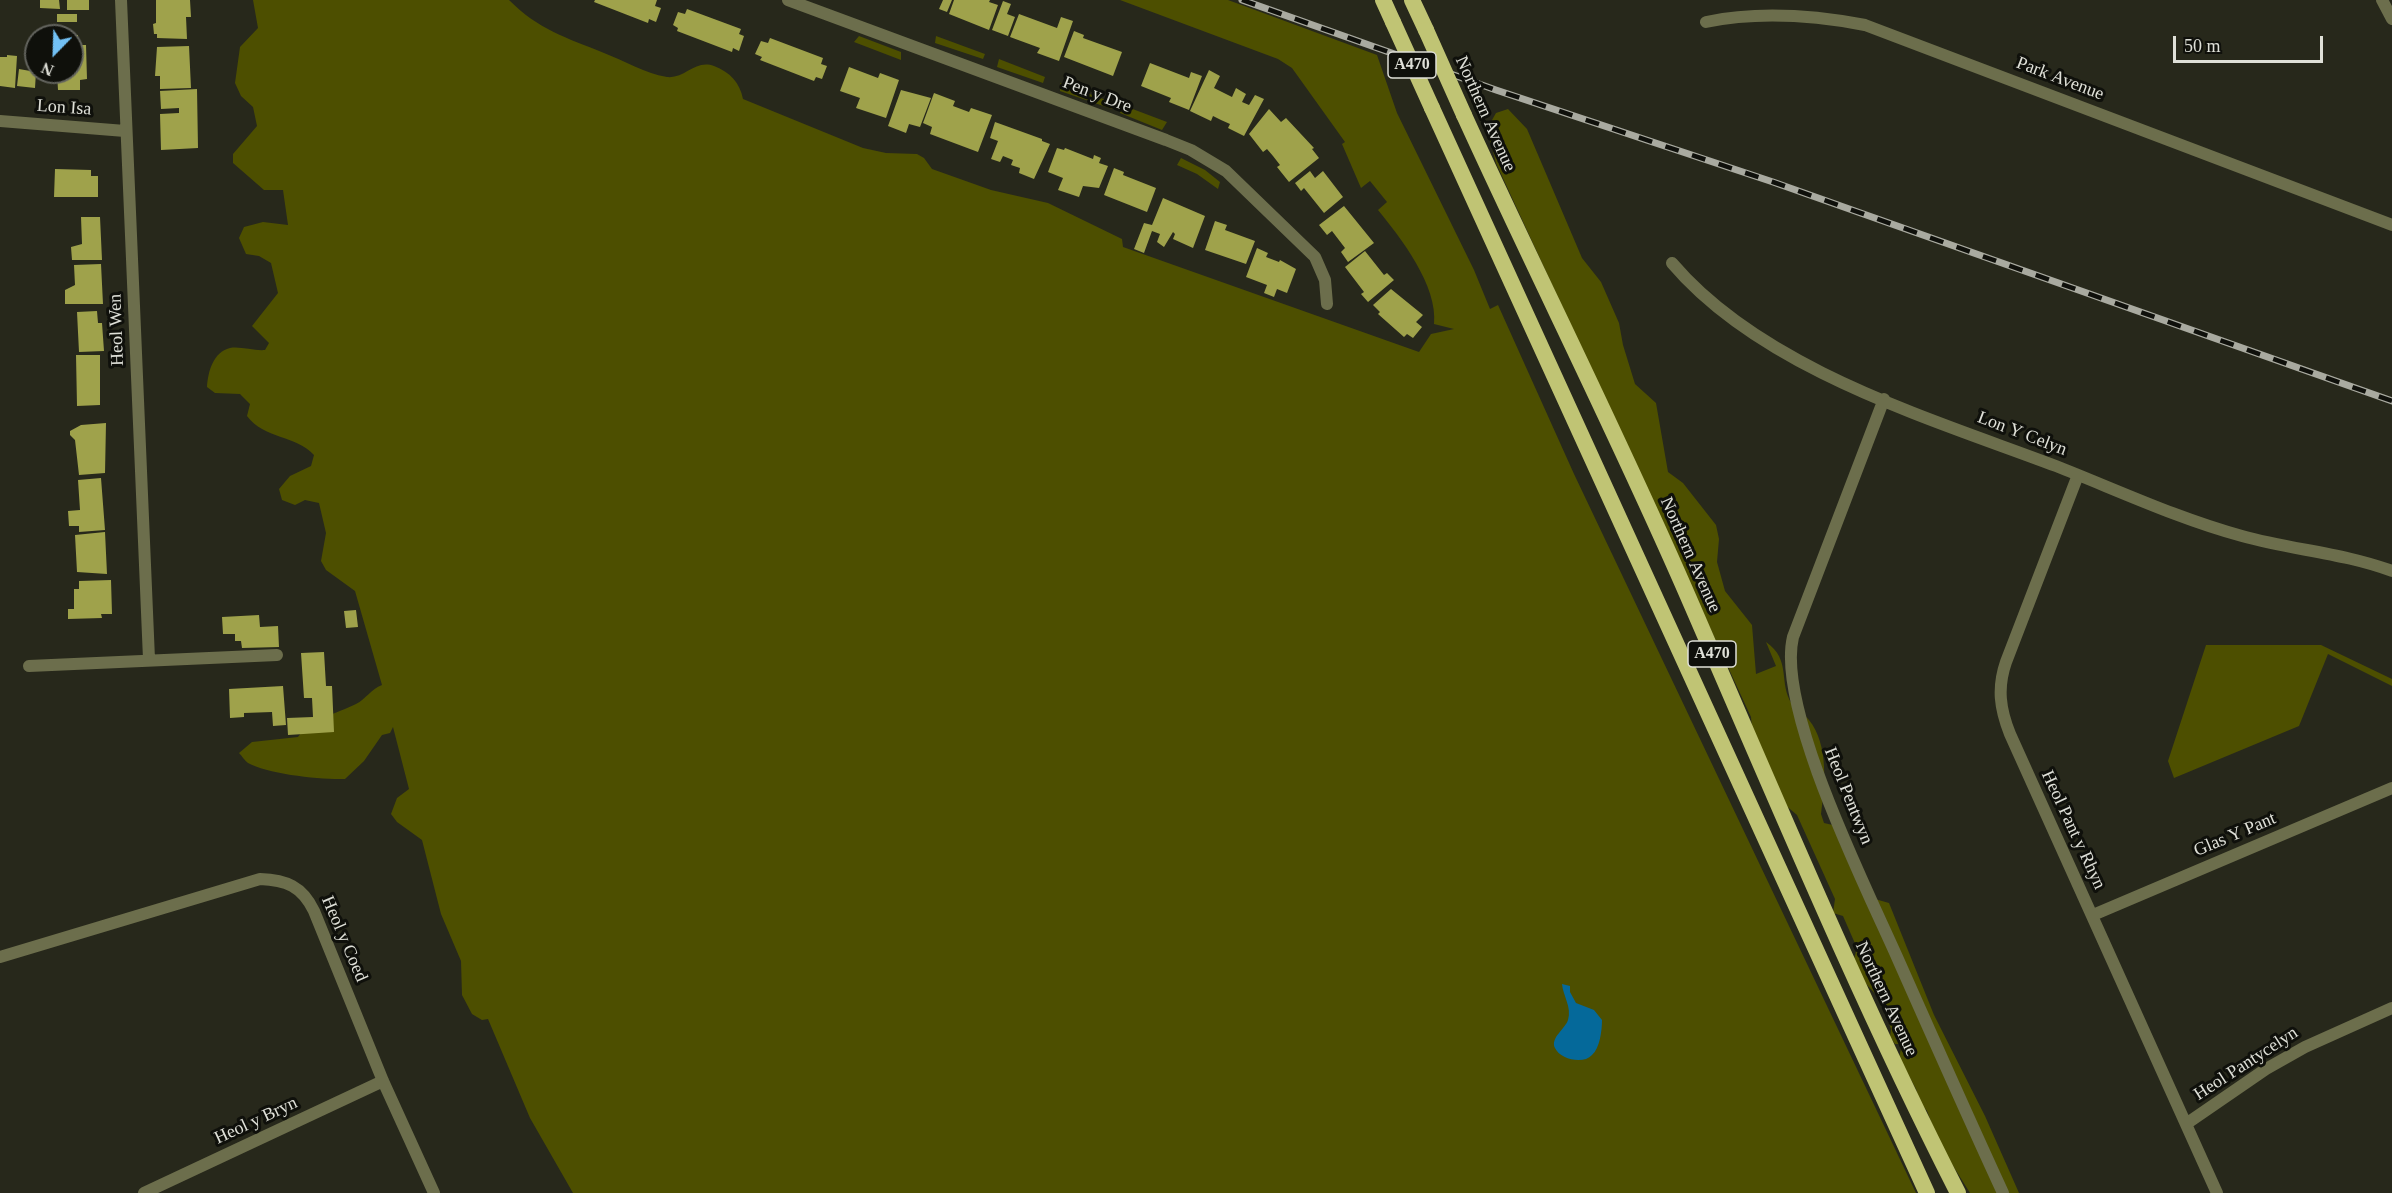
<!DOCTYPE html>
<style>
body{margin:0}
#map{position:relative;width:2392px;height:1193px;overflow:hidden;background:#27281b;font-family:Georgia,serif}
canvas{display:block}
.north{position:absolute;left:24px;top:24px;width:60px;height:60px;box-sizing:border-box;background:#0f100b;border:2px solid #62635d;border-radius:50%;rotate:203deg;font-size:16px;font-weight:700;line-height:24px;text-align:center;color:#dfe0d8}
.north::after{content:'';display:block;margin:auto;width:21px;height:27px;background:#72c1f5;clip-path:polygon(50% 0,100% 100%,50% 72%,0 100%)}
.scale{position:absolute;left:2173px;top:36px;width:150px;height:27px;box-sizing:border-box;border:3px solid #dfe0d8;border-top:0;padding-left:8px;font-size:18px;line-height:21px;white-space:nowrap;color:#dfe0d8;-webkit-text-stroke:4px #0f100b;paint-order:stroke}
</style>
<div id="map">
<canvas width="2392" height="1193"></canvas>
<div class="north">N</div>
<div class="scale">50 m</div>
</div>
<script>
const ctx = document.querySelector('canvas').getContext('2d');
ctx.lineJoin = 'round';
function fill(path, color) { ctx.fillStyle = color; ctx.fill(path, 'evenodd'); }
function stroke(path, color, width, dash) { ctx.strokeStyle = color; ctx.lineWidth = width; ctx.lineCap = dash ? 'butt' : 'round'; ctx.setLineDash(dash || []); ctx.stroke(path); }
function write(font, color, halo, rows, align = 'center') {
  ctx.font = font + ' Georgia,serif'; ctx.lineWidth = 6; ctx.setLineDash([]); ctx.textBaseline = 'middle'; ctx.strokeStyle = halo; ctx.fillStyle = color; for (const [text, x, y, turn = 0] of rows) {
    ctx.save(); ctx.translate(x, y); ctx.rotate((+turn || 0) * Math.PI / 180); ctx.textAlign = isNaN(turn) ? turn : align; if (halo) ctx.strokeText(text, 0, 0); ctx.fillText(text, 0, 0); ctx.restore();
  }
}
const green = new Path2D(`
 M253,0H509C539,30 565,37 604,53C625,61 644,73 667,77C685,79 695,59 714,66C730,72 740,83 743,99L863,148L886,153L917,154L924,158L932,169L991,190L1048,203L1122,239L1123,247L1419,352L1431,334L1454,329L1434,324C1438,286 1401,238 1378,210L1387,202L1370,181L1361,188L1342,144L1345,142L1292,68L1278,59L1120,0H1228L1377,55L1397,113L1474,270L1490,309L1498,305L1574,474L1916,1193H573L530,1118L488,1019L482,1020L472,1014L462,995L461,961L441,914L422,840L397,822L391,814L397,798L409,789L393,727L390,733L382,735L364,761L345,779C322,780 267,774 248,763C245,761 242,756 239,753L252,742L298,737C311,719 336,714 356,704C366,699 371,689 382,685L355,591L326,570L321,561L326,533L319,503L305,500L295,505L282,500L279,489L290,476L311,466L314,455C296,435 264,439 247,416L250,404L240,394L215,393L207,387C208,372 213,352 230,348C240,346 254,351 265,350L269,343L252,326L278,293L271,263L259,256L246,254L239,238L244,227L263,222L288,225L283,190H264L233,163V154L257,126L253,107L241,96L235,83L240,47L258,28Z
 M859,36L901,52V60L854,42Z
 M936,36L985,54L983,59L935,43Z
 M999,59L1045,77L1043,83L997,67Z
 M1060,83L1114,103L1112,109L1060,91Z
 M1122,105L1167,122L1162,130L1120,113Z
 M1508,109L1527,129L1582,258L1601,282L1619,323L1623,345L1635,384L1656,403L1668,472L1683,483L1716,525L1719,539L1717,562L1725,591L1752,625L1756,674L1776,666L1766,642C1792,660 1778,683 1792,704C1796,710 1804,714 1809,720C1829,745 1825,785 1821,814L1824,823L1837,826L1840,844L1868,897L1889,903L1934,1015L1985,1116L2019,1193H1970L1940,1145L1927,1111L1919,1101L1916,1089L1899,1058L1902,1044H1895L1890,1037L1891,1029L1880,999L1855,972L1854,959L1857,948L1843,916L1833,913L1835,899L1797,815L1777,798L1752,729L1751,717L1496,163L1487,129L1496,113Z
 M1181,158L1205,170L1220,182L1218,189L1197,174L1177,165Z
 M2206,645H2321L2392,679V686L2328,654L2299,726L2174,778L2168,761Z`);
const water = new Path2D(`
 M1562,984L1570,986V992L1576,1003L1594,1010L1602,1020C1602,1030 1600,1048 1592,1055C1583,1065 1560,1059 1555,1048C1550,1038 1565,1029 1568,1020C1572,1007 1563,996 1562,984Z`);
const building = new Path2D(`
 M40,0H59L60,9L40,8Z
 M67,0H89V10H67Z
 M156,0H190L191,17H186L187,39L157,38V34H154L153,24L156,23Z
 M595,0H657L655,6L661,8L656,22L649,19L648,23L594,2Z
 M943,0H952L947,12L939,9Z
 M954,0H990L989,2L998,5L989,30L949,14Z
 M1003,1L1011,4L1007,14L1015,17L1008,36L992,30Z
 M687,9L741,29L739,34L744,36L739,51L733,48L732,52L677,31L678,28L673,25L678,12L685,14Z
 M57,14H77V22H57Z
 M1019,14L1057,28L1061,17L1073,21L1059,61L1037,53L1040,48L1010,37Z
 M1074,31L1084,35L1083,38L1122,52L1113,76L1064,57Z
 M72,35H78V45H86L87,79L80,80V90H58L57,73L72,72Z
 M770,38L823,58L821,64L827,66L822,79L816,77L814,81L760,60L762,57L755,54L761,41L768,43Z
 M189,46L191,88L160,89V76H155L157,47Z
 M7,55L17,56L15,88L0,86V57H7Z
 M1150,63L1189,78L1191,72L1202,76L1189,110L1169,102L1171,98L1141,86Z
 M849,67L878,78L880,73L899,80L886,118L856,108L860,98L840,91Z
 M19,69L36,72L35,88L17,86Z
 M1209,70L1220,76L1214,88L1232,97L1236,88L1246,94L1242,102L1249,105L1255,95L1264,99L1244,136L1228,128L1230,124L1221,120L1213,116L1211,121L1190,111Z
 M197,89L198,148L161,150L160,114L179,113V108L161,109L160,91Z
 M901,90L931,98L920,127L909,124L906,133L888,126Z
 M934,93L955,101L953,106L969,112L971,108L992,115L978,152L930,134L932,127L923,123Z
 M1269,109L1281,122L1286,118L1314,148L1312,149L1319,158L1289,182L1277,167L1280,165L1273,156L1267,149L1263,152L1249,134Z
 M995,122L1042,139V141L1050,144L1034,179L1019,173L1020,168L1011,165L1013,160L1003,156L1000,162L991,159L998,141L990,138Z
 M1057,148L1064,150L1065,148L1093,159L1094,155L1101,158L1099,163L1108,166L1099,188L1083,186L1079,197L1058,190L1063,178L1048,172Z
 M1114,168L1124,172L1123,175L1156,188L1147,212L1104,195Z
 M55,169L91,170V176H98V197H54Z
 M1310,171L1315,178L1323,171L1343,197L1324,213L1304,188L1301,191L1295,183Z
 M1163,198L1205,216L1193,248L1173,239L1175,234L1173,232L1164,247L1157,242L1160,234L1152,231L1144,253L1134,249L1144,223L1152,225Z
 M1344,206L1374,243L1348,262L1341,252L1345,248L1332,231L1327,235L1319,225Z
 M81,217H100L102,260H72L71,247L82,244Z
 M1215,221L1227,225L1225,230L1255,241L1246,264L1205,250Z
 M1257,248L1268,253L1266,257L1279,262L1280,260L1296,269L1287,293L1277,289L1274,297L1264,293L1267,285L1246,277Z
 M1365,251L1384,275L1387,273L1394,280L1368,302L1361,294L1364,292L1345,267Z
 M101,264L103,304H65V290L75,285L74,265Z
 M1391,289L1423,315L1416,322L1422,327L1413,338L1407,334L1404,337L1378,314L1380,312L1373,305Z
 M97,311L98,323H102L104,351L79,352L77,312Z
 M76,355H100V405L77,406Z
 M106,423L105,473L79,475L75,440L70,435V431L81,425Z
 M101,478L105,530L79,532V526H69L68,511L80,510L78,480Z
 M105,532L107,574L77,572L75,535Z
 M111,580L112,614H101L102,618L68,619V609H74V589H79V581Z
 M356,610L358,627L346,628L344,611Z
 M259,615L260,627L278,626L279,647L242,648L241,641H235V634H223L222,617Z
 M324,652L326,686H332L334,732L288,735L287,718L313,717L312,698H304L301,653Z
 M283,686L286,725L273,726L272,712L244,713V717L230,718L229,689Z`);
const minor = new Path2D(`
 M121,0L149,659
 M788,0L1166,140L1191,150L1226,171L1315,257L1325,280L1327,304
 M2382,0L2392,19
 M1706,22C1759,11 1812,15 1865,25L2392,225
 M0,121L125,131
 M1672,263C1762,369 1929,418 2056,466C2117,490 2179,519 2242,536C2292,550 2344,553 2392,571
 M1884,399L1793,637C1776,708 1866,887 1897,957C1932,1036 1967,1115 2003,1193
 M2078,475L2006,662C1997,688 2000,709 2010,734L2217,1193
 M29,666L277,655
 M2093,915L2392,788
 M0,957L260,879C286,880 302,886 314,911L383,1081L434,1193
 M2186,1124L2266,1069L2305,1047L2392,1008
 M144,1193L383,1081`);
const trunk = new Path2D(`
 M1383,0L1393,22
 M1412,0L1426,30
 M1432,108L1927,1193
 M1464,115C1536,273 1614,427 1683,585C1772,789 1857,995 1958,1193`);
const rail = new Path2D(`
 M1242,0L1496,90L1773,182L2392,401`);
const trunkBridge = new Path2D(`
 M1393,22L1432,108
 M1426,30L1464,115`);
const shields = [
 [1412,65,48],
 [1712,654,48]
];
const shieldNames = [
 ["A470",1412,65],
 ["A470",1712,654]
];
const streetNames = [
 ["Park Avenue",2060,79,21],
 ["Pen y Dre",1097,95,21],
 ["Lon Isa",64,108,4],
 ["Northern Avenue",1485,114,66],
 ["Heol Wen",117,330,-92],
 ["Lon Y Celyn",2022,434,21],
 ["Northern Avenue",1690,555,66],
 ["Heol Pentwyn",1848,796,68],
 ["Heol Pant y Rhyn",2073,830,65],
 ["Glas Y Pant",2235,835,-23],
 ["Heol y Coed",344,939,67],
 ["Northern Avenue",1886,999,65],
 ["Heol Pantycelyn",2246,1064,-33],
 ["Heol y Bryn",256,1121,-25]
];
fill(green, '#4d4f00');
fill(water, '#05699a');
fill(building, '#9fa24b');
stroke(minor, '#6c6e4c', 12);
stroke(trunk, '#c0c474', 16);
stroke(rail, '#a9aaa0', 7);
stroke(rail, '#0f100b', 4.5, [14]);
stroke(trunkBridge, '#c0c474', 16);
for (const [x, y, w] of shields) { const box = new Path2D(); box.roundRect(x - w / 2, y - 13, w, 26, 4.5); ctx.fillStyle = '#0f100b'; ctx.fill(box); stroke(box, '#dfe0d8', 1.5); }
write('bold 16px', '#dfe0d8', null, shieldNames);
write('18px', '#dfe0d8', '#0f100b', streetNames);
</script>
